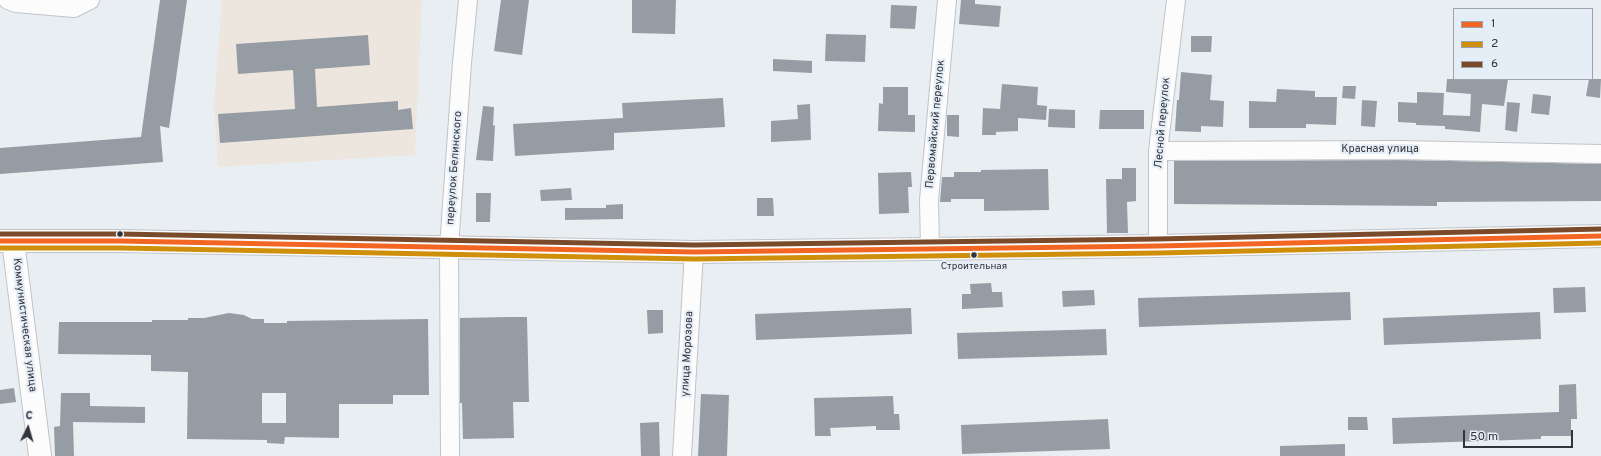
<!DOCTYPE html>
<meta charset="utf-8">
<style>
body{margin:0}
#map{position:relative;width:1601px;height:456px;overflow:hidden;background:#e9eef3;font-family:Overpass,sans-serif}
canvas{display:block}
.legend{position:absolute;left:1453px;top:8px;width:140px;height:72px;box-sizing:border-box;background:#e5edf7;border:1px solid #9da3ab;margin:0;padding:5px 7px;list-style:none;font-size:12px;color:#313438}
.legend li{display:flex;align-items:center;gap:8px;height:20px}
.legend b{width:20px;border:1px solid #9da3ab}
.north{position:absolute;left:8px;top:408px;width:40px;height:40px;-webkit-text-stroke:3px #e5edf7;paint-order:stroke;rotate:5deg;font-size:11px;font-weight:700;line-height:16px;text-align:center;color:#313438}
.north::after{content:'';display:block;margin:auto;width:14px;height:18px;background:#313438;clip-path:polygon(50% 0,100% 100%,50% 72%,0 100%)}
.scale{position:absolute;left:1463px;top:430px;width:110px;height:18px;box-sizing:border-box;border:2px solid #313438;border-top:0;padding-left:5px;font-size:12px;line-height:14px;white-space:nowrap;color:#313438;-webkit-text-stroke:3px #e5edf7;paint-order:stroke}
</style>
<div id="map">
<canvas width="1601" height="456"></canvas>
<ul class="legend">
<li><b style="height:5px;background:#f26522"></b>1</li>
<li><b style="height:5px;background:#cf8f0b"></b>2</li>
<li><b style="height:5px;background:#7a4b2a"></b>6</li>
</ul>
<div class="north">С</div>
<div class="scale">50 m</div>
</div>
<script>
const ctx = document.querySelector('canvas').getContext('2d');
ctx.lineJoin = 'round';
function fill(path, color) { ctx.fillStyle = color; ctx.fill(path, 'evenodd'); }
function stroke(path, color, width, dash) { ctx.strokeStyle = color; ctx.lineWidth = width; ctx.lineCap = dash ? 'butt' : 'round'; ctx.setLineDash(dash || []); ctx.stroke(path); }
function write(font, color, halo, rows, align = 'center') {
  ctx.font = font + ' Overpass,sans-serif'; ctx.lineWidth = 4; ctx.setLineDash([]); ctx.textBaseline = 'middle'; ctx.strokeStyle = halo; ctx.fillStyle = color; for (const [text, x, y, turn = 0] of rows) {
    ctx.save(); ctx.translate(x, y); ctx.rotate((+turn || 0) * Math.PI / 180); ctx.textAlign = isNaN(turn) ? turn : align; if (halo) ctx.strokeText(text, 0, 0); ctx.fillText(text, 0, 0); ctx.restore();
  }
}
const education = new Path2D(`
 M222,0H422L415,155L218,167L214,104Z`);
const building = new Path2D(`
 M160,0H187L169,128L160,126L163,162L0,174V148L141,137Z
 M501,0H529L522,55L494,51Z
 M632,0H676L675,34L632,33Z
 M961,0H975V4L1001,6L999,27L959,24Z
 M891,5L917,6L915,29L890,28Z
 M826,34L866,35L865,62L825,61Z
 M368,35L370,65L315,69L317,107L398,101V110L411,108L413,129L220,143L218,114L295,109L293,70L238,74L236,44Z
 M1191,36H1212L1211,52H1191Z
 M773,59L812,61V73L773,71Z
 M1181,72L1212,75L1210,100L1224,101L1223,127L1201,126V132L1175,131L1177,100H1179Z
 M1447,79H1508L1504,106L1482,104L1480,132L1445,129V126L1416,125V123L1398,122V102L1417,103V92L1444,93L1443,115L1470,116L1471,94L1446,92Z
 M1589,79H1601L1600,98L1586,96Z
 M1002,84L1038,87L1037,105L1047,106L1046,120L1018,118V131L996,132V135H982L983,108L1000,109Z
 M1343,86H1356L1355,99L1342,98Z
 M883,87H908V115H915V132L878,131L879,103L883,104Z
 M1277,89L1315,91V97H1337L1336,125L1306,124V128H1249V101L1276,102Z
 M1533,94L1551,96L1549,115L1531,113Z
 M723,98L725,127L614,133V150L515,156L513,124L623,118L622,103Z
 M1362,100L1377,101L1375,127L1361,126Z
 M1507,102L1520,103L1517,132L1505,130Z
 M810,104L811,140L771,142V121L798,119L797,105Z
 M483,106L494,107L493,126L495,125L493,161L476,160Z
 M1049,109L1075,110V128L1048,127Z
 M1100,110H1144V129H1099Z
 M947,115H959V137L947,136Z
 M1400,160L1601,164V201L1437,202V206L1174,204V161Z
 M1122,168H1136V201L1127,202L1128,233H1107L1106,179H1122Z
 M1048,169L1049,210L984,211V199H951V202H940L942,177H954V172H981V170Z
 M911,172L912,187H908L909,213L879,214L878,173Z
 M571,188L572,200L541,201L540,190Z
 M476,193H491L490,222H476Z
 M757,198H773L774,216H757Z
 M623,204V219L565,220V208H606V205Z
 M991,283L992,292H1002L1003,307L962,309V294H971L970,284Z
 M1585,287L1586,312L1554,313L1553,288Z
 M1094,290L1095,305L1063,307L1062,291Z
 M1350,292L1351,320L1139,327L1138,298Z
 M911,308L912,334L756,340L755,314Z
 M647,310H663V333L648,334Z
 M1540,312L1541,339L1384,345L1383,318Z
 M229,313L244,315L252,319H264V323H287V321L428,319L429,395H393V404H339V438L285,437L284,444L267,443V440L187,439L188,372L151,371V355L58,354L59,322H152V320H188V318H204ZM262,393H286V423H262Z
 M508,317H527L529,402H513L514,438L463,439L462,403H460V318Z
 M1106,329L1107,355L958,359L957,333Z
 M1576,384L1577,419H1571V436H1541V439L1393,444L1392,418L1559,412V385Z
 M14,388L16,402L0,404V390Z
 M61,393H90V406L145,407V423L73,422L74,456H55L54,427L60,426Z
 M701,394L729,395L727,456H698Z
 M893,396L894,414H899L900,430H876V426L830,428L831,436H815L814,398Z
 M1348,417H1367L1368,430H1348Z
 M1108,419L1110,449L962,454L961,425Z
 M659,422L660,456H641L640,423Z
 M1345,444V456H1280V446Z`);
const minor = new Path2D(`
 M8,0L16,3L74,8L90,0
 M1158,151L1400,150L1601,154
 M1158,246V151L1176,0
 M930,249L929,200L947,0
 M450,456L449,247L462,63L468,0
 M682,456L694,252`);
const tertiary = new Path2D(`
 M13,241L40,456`);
const secondary = new Path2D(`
 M0,241H120L694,252L1158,246L1601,236`);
const bus1 = new Path2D(`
 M0,241H120L694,252L1158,246L1601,236`);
const bus2 = new Path2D(`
 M0,248H120L694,259L1158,253L1601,243`);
const bus3 = new Path2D(`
 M0,234H120L694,245L1158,239L1601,229`);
const markers = [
 [120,234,3.5,"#313438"],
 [974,255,3.5,"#313438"]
];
const busNames = [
 ["Строительная",974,267]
];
const streetNames = [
 ["Лесной переулок",1163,123,-85],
 ["Первомайский переулок",936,124,-85],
 ["Красная улица",1380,150],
 ["переулок Белинского",455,168,-86],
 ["Коммунистическая улица",24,325,83],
 ["улица Морозова",688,354,-87]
];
fill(education, '#ede6df');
fill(building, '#969ca3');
stroke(minor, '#c0c4c8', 20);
stroke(tertiary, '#c0c4c8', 24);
stroke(secondary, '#c0c4c8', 24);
stroke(minor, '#fcfcfd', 18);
stroke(tertiary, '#fcfcfd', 22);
stroke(secondary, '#fcfcfd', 22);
stroke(bus1, '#f26522', 5);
stroke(bus2, '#cf8f0b', 5);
stroke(bus3, '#7a4b2a', 5);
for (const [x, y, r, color] of markers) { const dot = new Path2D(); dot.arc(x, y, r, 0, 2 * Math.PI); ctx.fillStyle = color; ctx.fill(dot); stroke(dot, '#e5edf7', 1.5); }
write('10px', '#313438', '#e5edf7', busNames);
write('11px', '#313438', '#e5edf7', streetNames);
</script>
